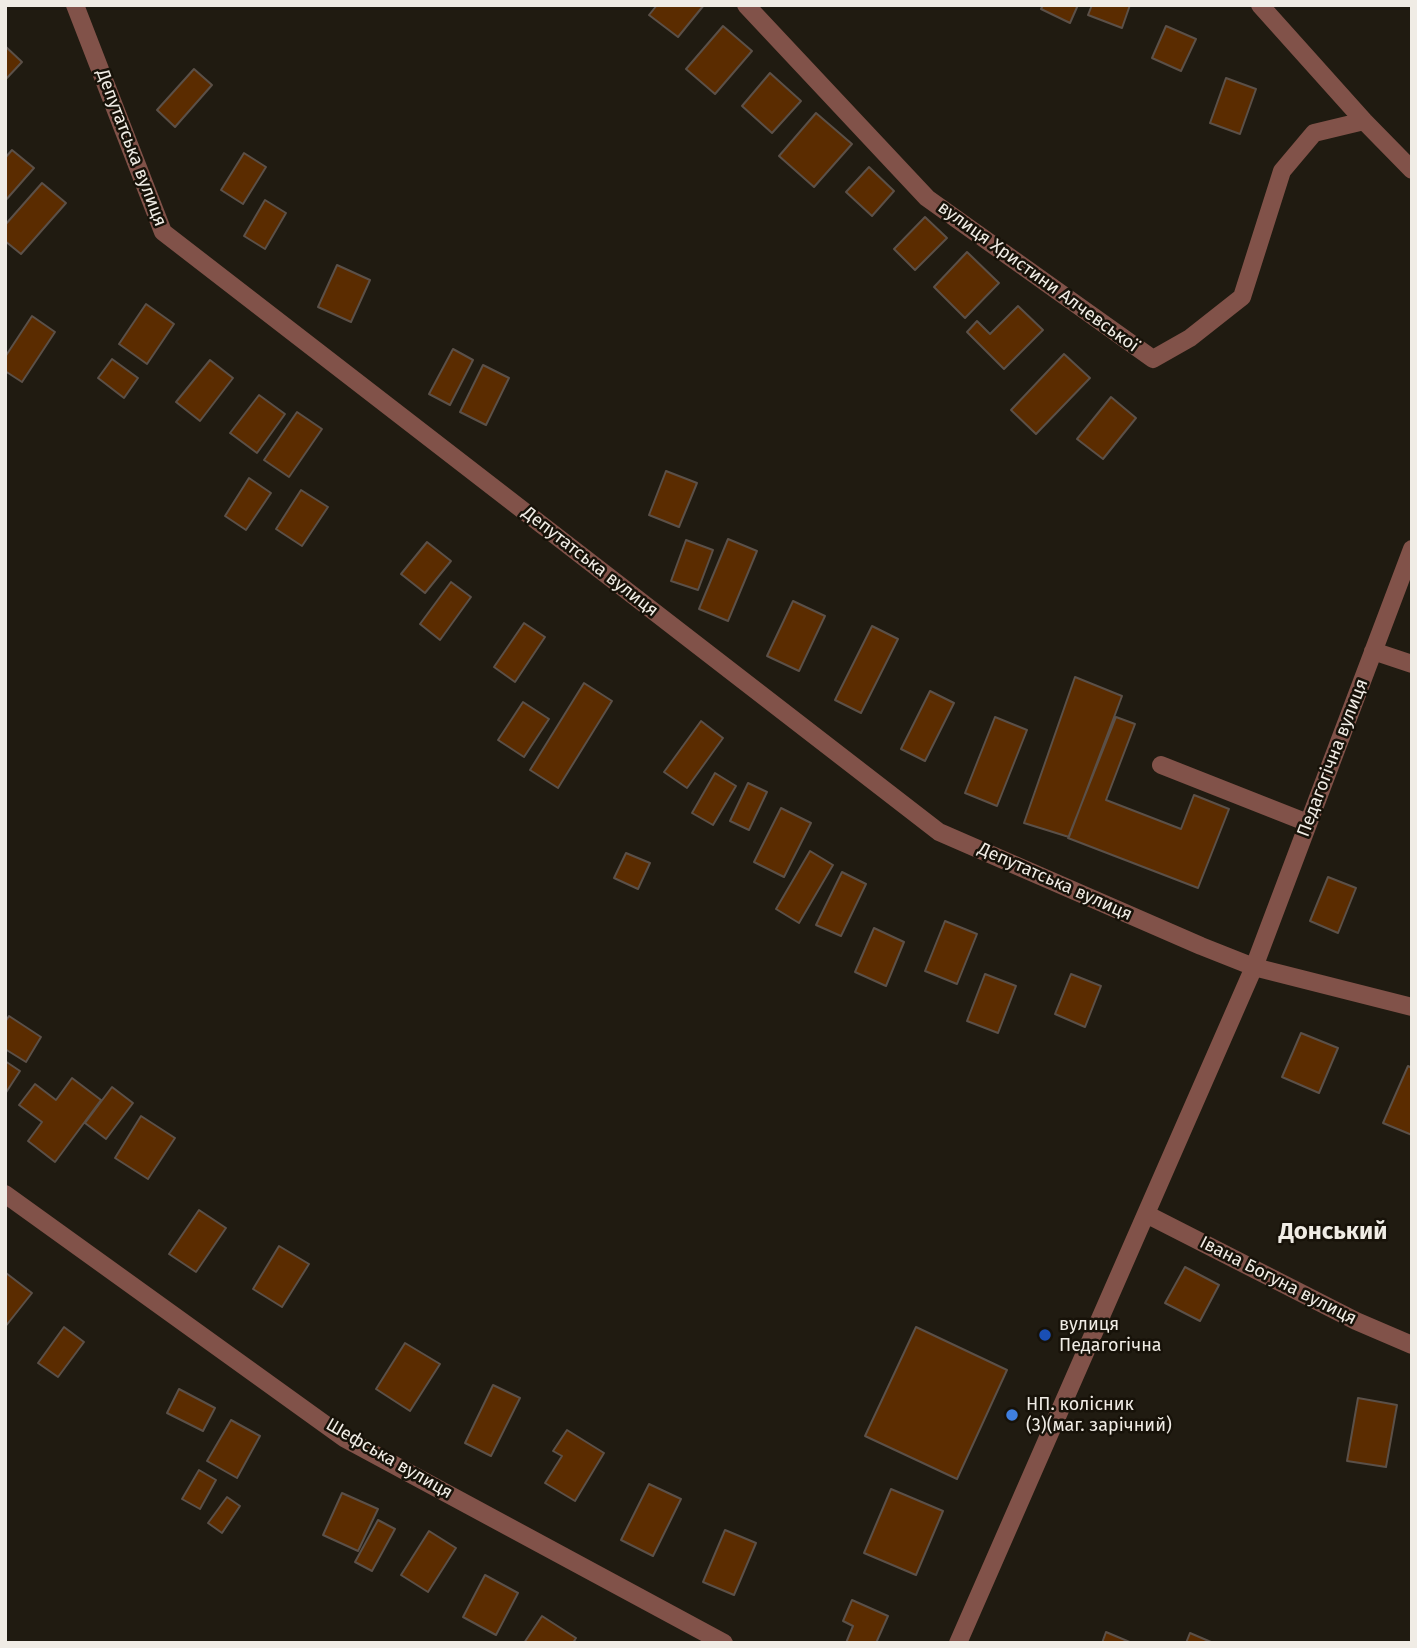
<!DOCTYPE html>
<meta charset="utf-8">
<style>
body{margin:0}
#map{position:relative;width:1417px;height:1648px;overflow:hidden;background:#201b11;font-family:"Fira Sans",sans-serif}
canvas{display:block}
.frame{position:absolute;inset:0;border:7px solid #f0ece5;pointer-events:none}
</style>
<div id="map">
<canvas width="1417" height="1648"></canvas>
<div class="frame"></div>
</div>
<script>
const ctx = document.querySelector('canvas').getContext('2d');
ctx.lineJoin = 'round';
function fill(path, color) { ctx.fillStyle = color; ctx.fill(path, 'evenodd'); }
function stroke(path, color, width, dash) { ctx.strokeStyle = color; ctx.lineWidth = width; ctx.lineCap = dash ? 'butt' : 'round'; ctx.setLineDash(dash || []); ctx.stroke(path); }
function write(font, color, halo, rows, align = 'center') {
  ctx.font = font + ' "Fira Sans",sans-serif'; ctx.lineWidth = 5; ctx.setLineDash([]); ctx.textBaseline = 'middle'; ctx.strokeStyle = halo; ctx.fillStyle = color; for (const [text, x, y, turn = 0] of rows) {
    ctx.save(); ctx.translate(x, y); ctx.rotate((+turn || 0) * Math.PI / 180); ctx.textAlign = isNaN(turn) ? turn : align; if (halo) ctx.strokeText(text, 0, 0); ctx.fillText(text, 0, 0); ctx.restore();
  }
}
const building = new Path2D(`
 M657,5H704L678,37L649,15Z
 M1043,5H1078L1070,23L1041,9Z
 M1092,5H1130L1122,28L1088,15Z
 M723,26L752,51L715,94L686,69Z
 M1166,26L1196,39L1181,71L1152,58Z
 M5,46L22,62L5,80Z
 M194,69L212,85L175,127L157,110Z
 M770,73L801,101L772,133L742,106Z
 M1226,78L1256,89L1240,134L1210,123Z
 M816,113L852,144L814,187L779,156Z
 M12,150L34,168L5,201V158Z
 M244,153L266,167L243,204L221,190Z
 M869,167L894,191L872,216L846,192Z
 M42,183L66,203L21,254L5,241V225Z
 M265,200L286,213L265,249L244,236Z
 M925,217L947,238L915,270L894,249Z
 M967,252L999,283L965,318L934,287Z
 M337,265L370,280L351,322L318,307Z
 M146,304L174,324L147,364L119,344Z
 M1018,306L1043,330L1004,369L967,332L977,321L990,334Z
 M32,316L55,332L22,382L5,371V357Z
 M453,349L473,360L450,405L429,394Z
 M1064,354L1090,378L1036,434L1011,410Z
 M112,359L138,378L124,398L98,378Z
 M210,360L233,378L200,421L176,402Z
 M483,365L509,378L486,425L460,412Z
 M259,395L285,414L257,453L230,433Z
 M1111,397L1136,418L1103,459L1077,439Z
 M297,412L322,429L289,477L264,460Z
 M666,471L697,483L679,527L649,515Z
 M249,478L271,493L246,530L225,516Z
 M301,490L328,507L302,546L276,529Z
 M728,539L757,551L728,621L699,609Z
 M686,540L713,550L698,590L671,581Z
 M427,542L451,561L425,593L401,574Z
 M451,582L471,597L440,640L420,624Z
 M793,601L825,616L799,671L767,656Z
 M524,623L545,637L515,682L494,667Z
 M872,626L898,639L861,713L835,700Z
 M1075,677L1122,696L1069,837L1024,823Z
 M584,683L612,701L558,788L530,770Z
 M930,691L954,703L925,761L901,749Z
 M523,702L549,719L524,757L498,740Z
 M995,717L1027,730L997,806L965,793Z
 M1116,717L1135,724L1106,800L1181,829L1194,795L1229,809L1198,888L1068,838Z
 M701,721L723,738L687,788L664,772Z
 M715,773L736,786L713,825L692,813Z
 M748,783L767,792L749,830L730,821Z
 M781,808L811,823L784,877L754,862Z
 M810,851L833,865L799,923L776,909Z
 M626,853L650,863L638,889L614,878Z
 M842,872L866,884L841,936L816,925Z
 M1328,877L1356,888L1338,933L1310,921Z
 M945,921L977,934L957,984L925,971Z
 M874,928L904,942L886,986L855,972Z
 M985,974L1016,986L998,1033L967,1021Z
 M1071,974L1101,986L1085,1027L1055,1014Z
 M9,1016L41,1037L26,1062L5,1049V1022Z
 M1301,1033L1338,1048L1319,1093L1282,1077Z
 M5,1061L20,1071L5,1094Z
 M1408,1066L1412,1068V1135L1383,1123Z
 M72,1078L101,1100L55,1162L28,1141L42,1122L19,1105L35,1084L56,1100Z
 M112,1087L133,1103L106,1139L85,1123Z
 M141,1116L175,1138L148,1179L115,1158Z
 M199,1210L226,1228L196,1272L169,1254Z
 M279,1246L309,1264L282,1307L253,1289Z
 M1185,1267L1219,1285L1200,1321L1165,1303Z
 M6,1273L32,1293L5,1327V1275Z
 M64,1327L84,1342L58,1377L38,1363Z
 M916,1327L1007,1370L957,1479L865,1436Z
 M405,1343L440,1364L410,1411L376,1389Z
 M493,1385L520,1398L491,1456L465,1443Z
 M179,1389L215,1408L203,1431L167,1413Z
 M1358,1398L1397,1405L1386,1467L1347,1461Z
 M231,1420L260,1436L237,1478L207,1461Z
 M567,1430L604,1453L575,1501L545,1483L562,1456L553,1451Z
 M199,1470L216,1480L200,1509L182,1499Z
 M649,1484L681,1499L653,1556L621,1540Z
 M891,1489L943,1511L916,1575L864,1553Z
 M342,1493L378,1509L358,1551L323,1535Z
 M227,1497L240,1506L222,1533L208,1523Z
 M378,1520L395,1529L372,1571L355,1562Z
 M725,1530L756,1543L734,1595L703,1582Z
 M429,1531L456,1548L428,1592L401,1575Z
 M485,1575L518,1593L496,1635L463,1617Z
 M852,1600L888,1616L876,1643H846L853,1626L843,1621Z
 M542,1616L576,1638L573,1643H524Z
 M1106,1632L1132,1643H1102Z
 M1190,1633L1211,1642V1643H1186Z`);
const minor = new Path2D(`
 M75,5L163,232L939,832L1201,946L1254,967L1412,1007
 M746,5L927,198L1153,359L1190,338L1242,297L1282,171L1314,133L1364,121
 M1260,5L1364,121L1412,170
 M1373,651L1412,664
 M1161,765L1308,823
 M5,1194L344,1438L724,1643
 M1146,1214L1356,1321L1412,1345
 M958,1643L1254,967L1412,549`);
const markers = [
 [1045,1335,7,"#1a4fb4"],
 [1012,1415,7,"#3f7fe0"]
];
const streetNames = [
 ["Депутатська вулиця",131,148,69],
 ["вулиця Христини Алчевської",1038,277,36],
 ["Депутатська вулиця",590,562,38],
 ["Педагогічна вулиця",1333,758,-69],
 ["Депутатська вулиця",1055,882,24],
 ["Івана Богуна вулиця",1278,1281,27],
 ["Шефська вулиця",389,1459,30]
];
const poiNames = [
 ["вулиця",1059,1325],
 ["Педагогічна",1059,1346],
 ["НП. колісник",1026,1405],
 ["(3)(маг. зарічний)",1026,1426]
];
const districtNames = [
 ["Донський",1333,1232]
];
fill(building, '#5b2c00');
stroke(building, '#5b5048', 2);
stroke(minor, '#815249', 18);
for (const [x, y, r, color] of markers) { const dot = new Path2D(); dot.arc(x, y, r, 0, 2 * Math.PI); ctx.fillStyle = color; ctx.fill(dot); stroke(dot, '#171209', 2.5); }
write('18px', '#f0ece5', '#171209', streetNames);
write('18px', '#f0ece5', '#171209', poiNames, 'left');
write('bold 24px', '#f0ece5', '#171209', districtNames);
</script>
